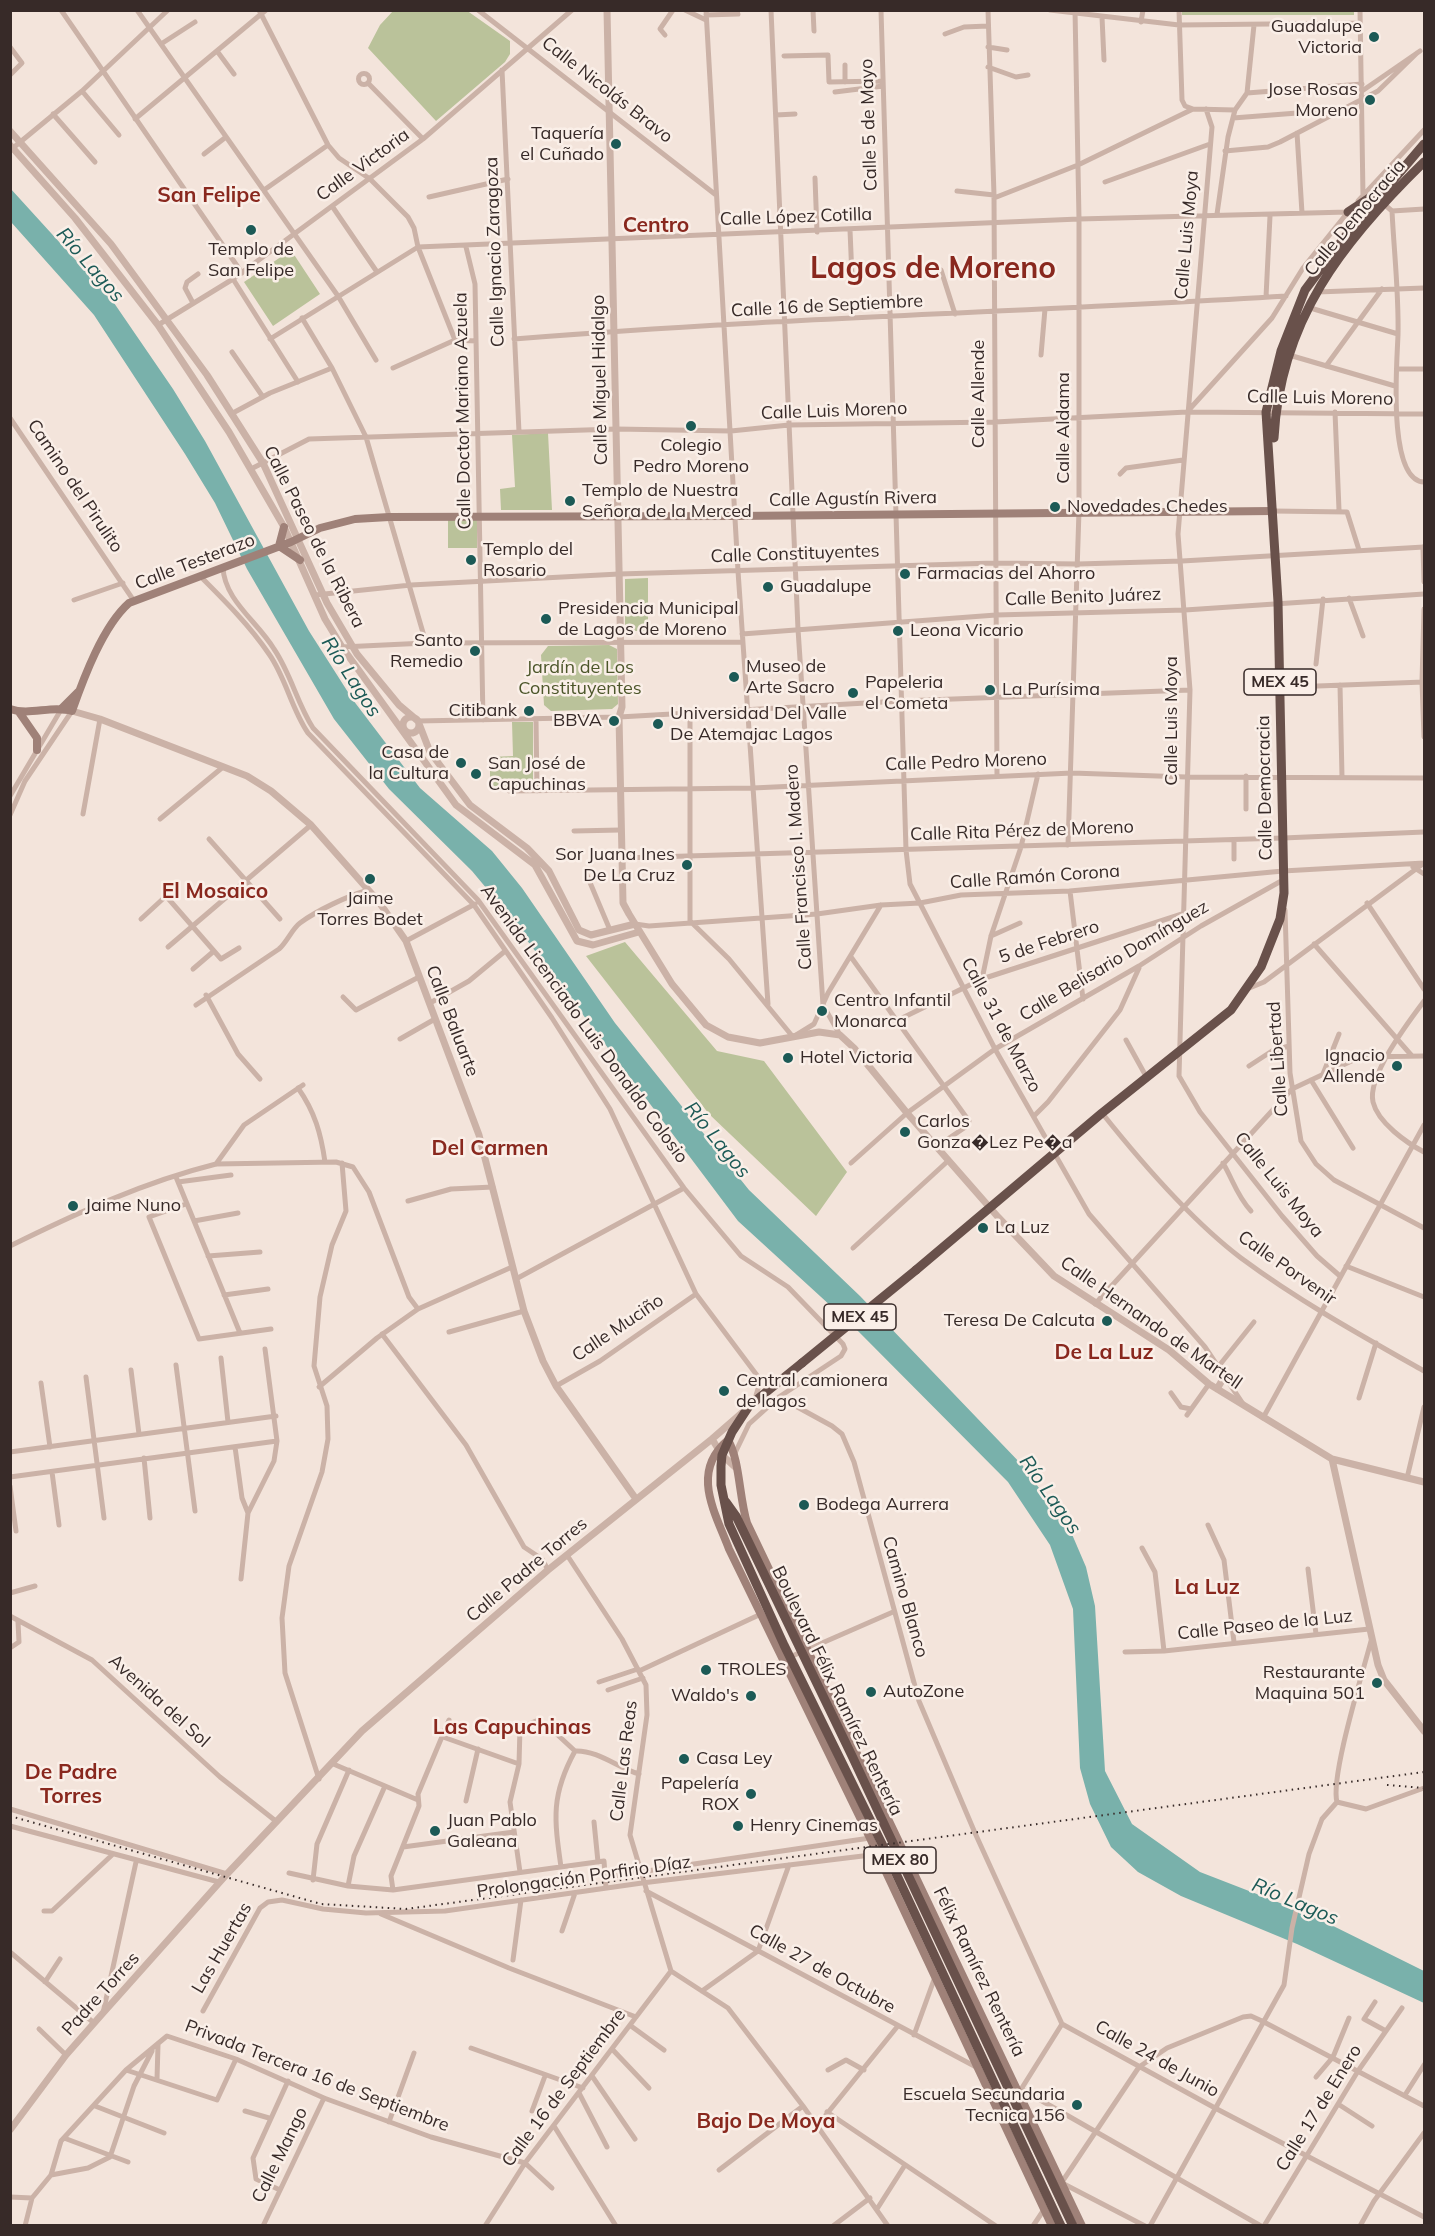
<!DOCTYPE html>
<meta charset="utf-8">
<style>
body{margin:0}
#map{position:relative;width:1435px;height:2236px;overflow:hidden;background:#f3e4db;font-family:Mulish,sans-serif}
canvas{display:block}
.frame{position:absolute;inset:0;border:12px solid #372a28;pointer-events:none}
</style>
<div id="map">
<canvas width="1435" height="2236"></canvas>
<div class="frame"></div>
</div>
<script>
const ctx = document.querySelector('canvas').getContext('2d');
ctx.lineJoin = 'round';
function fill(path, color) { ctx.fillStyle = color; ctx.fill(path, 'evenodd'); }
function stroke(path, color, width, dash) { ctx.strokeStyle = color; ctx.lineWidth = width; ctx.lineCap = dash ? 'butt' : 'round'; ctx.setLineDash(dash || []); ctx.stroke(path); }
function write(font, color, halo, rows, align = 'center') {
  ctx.font = font + ' Mulish,sans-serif'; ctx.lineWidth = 5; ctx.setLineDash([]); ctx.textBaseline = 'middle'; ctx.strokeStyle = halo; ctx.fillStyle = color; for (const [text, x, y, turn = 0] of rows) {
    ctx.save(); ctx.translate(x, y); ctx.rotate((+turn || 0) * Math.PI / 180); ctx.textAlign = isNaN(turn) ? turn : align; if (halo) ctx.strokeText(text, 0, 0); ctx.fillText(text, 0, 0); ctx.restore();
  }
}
const green = new Path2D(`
 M466,10L510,41V54L505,62L436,121L368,48L380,25L393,11Z
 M1354,10V15H1182V10Z
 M291,250L320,294L273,326L244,282Z
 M548,433L552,510H501L500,489L515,487L512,435Z
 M477,519V548H448V520Z
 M648,578V632L625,630V579Z
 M609,645L617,649L618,704L612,709L551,711L544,705L541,655L548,646Z
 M512,722H533V787L490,788V757L513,756Z
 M625,942L717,1051L764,1061L847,1172L816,1216L709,1114L586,956Z`);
const water = new Path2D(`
 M10,188L112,300L173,389L205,441L309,631L353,700L420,788L492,851L522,888L615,1023L749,1190L860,1296L1023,1466L1071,1532L1086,1567L1095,1606L1105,1771L1132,1824L1200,1872L1311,1915L1424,1971V2003L1297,1944L1181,1896L1138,1872L1111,1847L1090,1804L1080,1768L1073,1609L1050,1545L1008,1482L856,1329L738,1221L502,907L472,871L389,789L334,719L247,569L215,503L185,454L94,315L11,222Z`);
const minor = new Path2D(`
 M61,10L242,273
 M137,10L338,296L376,360
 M259,10L328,145L339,158L370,179L408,217L414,228L418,247L455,340
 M478,10L716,195
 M685,10L706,20
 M706,10L738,571L768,1004
 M771,10L798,629L823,1005L840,1035
 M813,10L814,31
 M881,10L906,850L910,884L995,1049L1089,1214L1205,1347L1243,1404
 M988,10L994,195L997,776
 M1050,10L1179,25L1360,23
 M1179,10L1182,100L1185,106L1193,109
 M1360,10L1363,196
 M706,15L738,14
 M1102,17L1104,60
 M1141,22L1143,10
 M945,34L964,27L988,26
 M665,35L660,29L673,10
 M161,44L195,22
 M10,47L22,63L10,75
 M988,47L1007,50
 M217,51L234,74
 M784,56L828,55L829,82L883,81
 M845,65V82
 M988,67L1016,77L1028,75
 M502,70L519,432
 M358.5 79a5.5 5.5 0 1 1 11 0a5.5 5.5 0 1 1-11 0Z
 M368,83L423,139
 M82,91L119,135
 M1362,91L1420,51
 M835,92L883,86
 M1247,93L1362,84
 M1206,109L1212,127L1178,534L1190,690L1179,1076L1200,1112L1282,1216L1317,1256L1340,1276
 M53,114L95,162
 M776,115L795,114
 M1233,118L1336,110
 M135,119L266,10
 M1297,133L1302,213
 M13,148L82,91L168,10
 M1225,151L1268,147L1280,142L1378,91L1417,53
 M204,154L226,137
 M815,178L817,232
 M1105,182L1210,144
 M264,190L328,145
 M957,191L994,195
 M429,197L508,179
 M994,198L1078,165L1193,109L1235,110
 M1358,201L1424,130
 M1385,205L1392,211L1424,209
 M332,206L377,272
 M1392,211C1394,252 1399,294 1398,335C1397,362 1387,480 1424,482
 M1217,214L1228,137L1235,110L1247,93L1254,25
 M850,230L852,277
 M466,247L475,284L483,720
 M941,270L955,314
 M233,279L298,382
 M1317,292L1424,288
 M1266,297L1270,216
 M193,303L185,288L187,282L198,274
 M1307,307L1398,334
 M302,318L332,368L366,437L426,643
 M158,325L233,279L423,139L572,10
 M270,339L418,247L1079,219L1348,212
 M514,339C771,318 1029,312 1286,296
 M232,352L263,397
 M1041,355L1045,309
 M1289,355L1395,386
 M1326,366L1382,289
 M393,368L455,340L476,341
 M1397,369H1424
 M1187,412L1272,318L1303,268L1348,212
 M1335,412L1339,510
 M231,414L270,393L332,368
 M10,418L134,601
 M251,469L309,439L616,429L731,431L789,425L995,422L1187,412L1424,414
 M1120,474L1126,468L1183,460
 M1273,511L1347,512L1359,550
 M1423,547L1424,582
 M223,567C224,600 258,622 274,649C291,674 297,703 313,728L478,900L684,1188L741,1256L788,1287L843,1344L845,1349L841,1356L779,1397L749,1424L735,1453
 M201,577C225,601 250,626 269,654C286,678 291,708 308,733L474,905L552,1018L610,1109L696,1294L759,1378L760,1382L755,1399
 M315,595L411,585L619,574L995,563L1078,564L1182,561L1424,547
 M1349,598L1363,636
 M74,600L123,583
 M1424,609L1422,682L1424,737
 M742,634L996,615L1185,610L1424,594
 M342,647L426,643L743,642
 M1316,664L1323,599
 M1340,685L1342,777
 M1291,687L1424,682
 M690,714V921L729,959L793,1037L814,1024L828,993L881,905
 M536,719L537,791
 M418,721L619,717L901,701L1190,690
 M509,791L753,788L1072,773L1186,777L1424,778
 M10,796L62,708
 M1246,809V776
 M83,814L100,719
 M10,815L25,781L72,711
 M160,819L223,767
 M574,831L620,830
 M209,839L280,919
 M1234,840V859
 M1068,845L1079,511V219L1075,10
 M621,858L1283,838L1424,832
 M1413,867L1424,874
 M586,873L610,930
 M1070,891L1083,999
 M1367,903L1424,989
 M1285,910L1290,1073L1301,1141L1316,1164L1334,1180L1424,1228
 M141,919L166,896L221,959L239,948
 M635,924L649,926L817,914L881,905L920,903L961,895L1070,891L1283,871L1424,863
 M991,936L1020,923
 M406,941L475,904
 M1314,944L1412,1056
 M168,947L311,825
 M851,957L969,1121L967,1126L936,1147
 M193,969L214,951
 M982,979L991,936L1021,847L1038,774
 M1247,989L1264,982L1424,863
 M206,995L238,1054L260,1079
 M343,997L356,1010L419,977
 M1424,1001C1409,1021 1367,1076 1373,1102C1378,1123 1407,1143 1424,1152
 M430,1003L469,981L504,952
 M196,1005L279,949C287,942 292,929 300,923C316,911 349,895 369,890
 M896,1021L982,979L1182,914
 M400,1039L435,1019
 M1126,1040L1147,1078
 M1249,1066L1272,1051L1289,1046
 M1323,1074L1339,1034
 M1311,1080L1353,1148
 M298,1088C315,1112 321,1134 325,1162
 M1102,1113C1141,1162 1191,1220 1241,1258C1299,1301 1362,1336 1424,1371
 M1034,1116L1048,1102L1120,1010L1139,968
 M851,1163L907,1113L995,1049L1139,966L1201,926L1283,880
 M1223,1163C1233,1180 1237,1196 1251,1211
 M216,1164L244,1125L303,1085
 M176,1177L240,1333
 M178,1182L231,1175
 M408,1201L451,1189L493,1187
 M186,1204L149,1217L199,1339L271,1329
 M194,1221L238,1213
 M10,1246C77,1213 144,1182 216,1164L336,1162L353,1167L369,1192L409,1297L418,1309
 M853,1248L949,1160
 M208,1256L260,1252
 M1346,1266L1424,1297
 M516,1279L684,1188
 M224,1295L268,1289
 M1095,1304L1292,1089L1360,1057L1424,1056
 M449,1332L524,1311
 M382,1334L466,1445L524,1547L542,1559L548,1570
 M221,1358L228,1422
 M176,1365L195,1511
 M1218,1367L1254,1322
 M131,1370L139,1434
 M86,1377L104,1518
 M41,1383L50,1447
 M556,1386L600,1361L696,1294
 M319,1387L377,1338L418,1309L512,1267
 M1171,1393L1181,1407L1191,1409
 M779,1397L832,1426L842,1434L854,1462L919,1701L975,1833L1062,2024L1215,2108L1424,2217
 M1359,1398L1376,1343
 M1187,1415L1209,1384
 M1263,1418L1424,1125
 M235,1447L242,1498L248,1513
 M10,1452L276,1416
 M144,1458L150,1518
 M52,1472L59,1525
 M10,1477L277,1441
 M1407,1478L1424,1407
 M10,1486L16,1531
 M1208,1525L1224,1560L1234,1642
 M1142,1548L1155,1572L1164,1651
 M567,1555L622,1639L646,1685L647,1715L630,1835L671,1971L728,2008L803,2106L888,2226
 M1308,1569L1316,1634
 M241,1579L248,1513L274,1461L277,1441L265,1349
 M10,1593L35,1586
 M10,1616L92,1660L220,1777L277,1822
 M10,1648L19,1642L18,1622
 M1125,1652L1164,1651L1369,1629
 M790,1657L893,1612
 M639,1671L761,1614
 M599,1682L638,1669
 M608,1690L643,1678
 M443,1737L519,1764
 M331,1763L418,1800
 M319,1779L285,1673L282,1618L289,1566L322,1472L328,1439L327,1406L314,1366L320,1297L332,1245L346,1211L342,1163
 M466,1801L478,1749
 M1337,1802C1330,1777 1363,1672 1371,1641
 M1337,1802L1366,1809L1424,1788
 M10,1809L227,1874
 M594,1822L598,1862
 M10,1826L219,1882
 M403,1847L514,1832
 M561,1867C554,1818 551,1795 575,1751C598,1750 618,1768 639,1774
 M520,1872L510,1802L519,1764L520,1728L536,1721L548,1726L575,1751
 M289,1873L348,1886L393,1890L604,1861L606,1888
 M606,1877L870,1838
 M313,1880L317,1844L349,1770
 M348,1886L354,1856L385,1786
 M393,1890L391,1876L419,1806L418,1794L449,1720
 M646,1891L978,2068
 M44,1911H52L112,1855
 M381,1914L509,1968L636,2017
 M562,1931L575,1893
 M10,1952L94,2023
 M513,1960L521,1900
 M45,1982L60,1959
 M702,1991L758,1951L789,1865
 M1375,2002L1364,2019L1386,2031
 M203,2011L260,1908L268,1902L282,1900L323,1909L366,1913L445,1911L642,1883L879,1854
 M103,2013L136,1862
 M631,2026L664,2050
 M39,2029L66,2055
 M914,2035L935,1977
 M471,2048L583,2088
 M612,2049L649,2088
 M126,2070L217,2100L236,2059
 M828,2070L846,2060L864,2070
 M592,2076L635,2139
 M1316,2077L1333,2057L1349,2018
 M157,2079L158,2045
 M1021,2089L1261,2226
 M1020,2091L1062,2024
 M579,2093L607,2147
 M1405,2095L1424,2065
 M1338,2104L1372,2126
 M95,2106L164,2133
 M245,2111L269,2118
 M532,2111L545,2076
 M827,2112L996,2226
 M389,2122L414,2053
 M554,2126L616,2226
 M817,2126L897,2027
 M64,2138L128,2162
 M719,2170L803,2106
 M51,2175L88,2168L110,2157L134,2086L152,2051
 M1062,2182L1139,2067L1167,2048L1243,2017L1251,2016L1262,2021L1424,2106
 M1062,2183L1145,2226
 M280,2190L256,2179L253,2158L288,2081
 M10,2197L32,2198
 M877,2209L905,2165
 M25,2226L32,2198L51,2175L61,2141L126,2070L167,2036L236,2059L324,2098L431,2137L525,2163L552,2188
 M263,2226L324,2098
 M485,2226L525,2163L671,1971
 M833,2226L870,2198
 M1033,2226L1045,2208
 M1150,2226L1284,1985L1292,1928L1309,1854L1322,1819L1337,1802
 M1264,2226L1358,2071L1402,2008
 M1360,2226L1374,2201L1424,2133`);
const tertiary = new Path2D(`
 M607,10L622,707L619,717L623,903L629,914L672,984L706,1025L728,1037L760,1043L819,1032L840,1035L854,1048L907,1113L998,1217L1054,1276L1169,1350L1209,1384L1332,1459L1424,1482
 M10,131L111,244L207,375L263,463L327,603L357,654L399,705L418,721L430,752L470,805L527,848L549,871L579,930L591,935L635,924
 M10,145L75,218L158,325L229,432L284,527L325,619L342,647L456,805L535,865L577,941L593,945L639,932
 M72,711L100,719L247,776L271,791L311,825L379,902L406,941L479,1135L524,1311L543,1361L556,1386L636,1499
 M403 725a8 8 0 1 1 16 0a8 8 0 1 1-16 0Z
 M1217,1389L1224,1377
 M712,1439L722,1455L735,1467
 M1332,1459L1378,1665L1384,1680L1424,1731
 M10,2130L66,2055L103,2013L227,1874L362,1731L548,1570L712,1439L743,1412`);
const secondary = new Path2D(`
 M284,527L279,546L300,560
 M62,708L78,692
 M10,709C30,716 51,705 72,711C84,677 103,626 129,603L291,542L320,528L355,519L389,517L735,516L1273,511
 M19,712L37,738V750
 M1052,2226L870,1838L729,1549C715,1512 690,1472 728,1440C740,1461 739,1497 747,1523L1082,2226`);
const trunk = new Path2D(`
 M1348,212L1383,189
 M1274,438C1280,320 1343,241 1424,162
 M916,1270L1102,1113L1231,1010L1261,967L1280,919L1284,893L1278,602L1266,412L1281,351L1305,290L1344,238L1424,144
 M802,1363L749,1406L732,1432L722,1455L721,1466V1485L729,1524L784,1645L886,1852L1061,2226
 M726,1502L736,1516L853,1758L1073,2226`);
const rail = new Path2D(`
 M1387,1785L1424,1788
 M10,1816L321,1904L406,1909L1424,1772`);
const trunkBridge = new Path2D(`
 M802,1363L916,1270`);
const markers = [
 [1374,37,6,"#1c5a56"],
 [1370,100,6,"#1c5a56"],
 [616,144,6,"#1c5a56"],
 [251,230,6,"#1c5a56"],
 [691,426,6,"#1c5a56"],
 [570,501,6,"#1c5a56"],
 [1055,507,6,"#1c5a56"],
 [471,560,6,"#1c5a56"],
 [905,574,6,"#1c5a56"],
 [768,587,6,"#1c5a56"],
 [546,619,6,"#1c5a56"],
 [898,631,6,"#1c5a56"],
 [475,651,6,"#1c5a56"],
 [734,677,6,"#1c5a56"],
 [990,690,6,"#1c5a56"],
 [853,693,6,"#1c5a56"],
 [529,711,6,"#1c5a56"],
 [614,721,6,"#1c5a56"],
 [658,724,6,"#1c5a56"],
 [461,763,6,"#1c5a56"],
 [476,774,6,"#1c5a56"],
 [687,865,6,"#1c5a56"],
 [370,879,6,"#1c5a56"],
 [822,1011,6,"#1c5a56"],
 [788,1058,6,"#1c5a56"],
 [1397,1066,6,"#1c5a56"],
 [905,1132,6,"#1c5a56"],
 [73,1206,6,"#1c5a56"],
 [983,1228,6,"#1c5a56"],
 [1107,1321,6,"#1c5a56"],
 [724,1391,6,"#1c5a56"],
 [804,1505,6,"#1c5a56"],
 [706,1670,6,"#1c5a56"],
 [1377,1683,6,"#1c5a56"],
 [871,1692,6,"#1c5a56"],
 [751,1696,6,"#1c5a56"],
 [684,1759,6,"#1c5a56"],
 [751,1794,6,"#1c5a56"],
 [738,1826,6,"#1c5a56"],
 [435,1831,6,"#1c5a56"],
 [1077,2105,6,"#1c5a56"]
];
const shields = [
 [1280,682,72],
 [860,1317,72],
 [900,1860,72]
];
const shieldNames = [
 ["MEX 45",1280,682],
 ["MEX 45",860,1317],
 ["MEX 80",900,1860]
];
const poiNames = [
 ["Guadalupe",1362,27,"right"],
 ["Victoria",1362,48,"right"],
 ["Jose Rosas",1358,90,"right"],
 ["Moreno",1358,111,"right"],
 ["Taquería",604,134,"right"],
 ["el Cuñado",604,155,"right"],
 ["Templo de",251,250,"center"],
 ["San Felipe",251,271,"center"],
 ["Colegio",691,446,"center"],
 ["Pedro Moreno",691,467,"center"],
 ["Templo de Nuestra",582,491],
 ["Señora de la Merced",582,512],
 ["Novedades Chedes",1067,507],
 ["Templo del",483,550],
 ["Rosario",483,571],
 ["Farmacias del Ahorro",917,574],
 ["Guadalupe",780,587],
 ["Presidencia Municipal",558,609],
 ["de Lagos de Moreno",558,630],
 ["Leona Vicario",910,631],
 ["Santo",463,641,"right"],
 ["Remedio",463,662,"right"],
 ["Museo de",746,667],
 ["Arte Sacro",746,688],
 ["Papeleria",865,683],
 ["el Cometa",865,704],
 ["La Purísima",1002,690],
 ["Citibank",517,711,"right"],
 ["Universidad Del Valle",670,714],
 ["De Atemajac Lagos",670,735],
 ["BBVA",602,721,"right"],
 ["Casa de",449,753,"right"],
 ["la Cultura",449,774,"right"],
 ["San José de",488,764],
 ["Capuchinas",488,785],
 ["Sor Juana Ines",675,855,"right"],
 ["De La Cruz",675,876,"right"],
 ["Jaime",370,899,"center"],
 ["Torres Bodet",370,920,"center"],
 ["Centro Infantil",834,1001],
 ["Monarca",834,1022],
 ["Ignacio",1385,1056,"right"],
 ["Allende",1385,1077,"right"],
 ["Hotel Victoria",800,1058],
 ["Carlos",917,1122],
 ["Gonza�Lez Pe�a",917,1143],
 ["Jaime Nuno",85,1206],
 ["La Luz",995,1228],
 ["Teresa De Calcuta",1095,1321,"right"],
 ["Central camionera",736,1381],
 ["de lagos",736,1402],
 ["Bodega Aurrera",816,1505],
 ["TROLES",718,1670],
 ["Restaurante",1365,1673,"right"],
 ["Maquina 501",1365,1694,"right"],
 ["AutoZone",883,1692],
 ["Waldo's",739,1696,"right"],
 ["Casa Ley",696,1759],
 ["Papelería",739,1784,"right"],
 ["ROX",739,1805,"right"],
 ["Juan Pablo",447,1821],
 ["Galeana",447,1842],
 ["Henry Cinemas",750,1826],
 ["Escuela Secundaria",1065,2095,"right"],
 ["Tecnica 156",1065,2116,"right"]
];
const streetNames = [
 ["Calle Nicolás Bravo",607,90,38],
 ["Calle 5 de Mayo",869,125,-92],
 ["Calle Victoria",363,165,-36],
 ["Calle López Cotilla",796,217,-2],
 ["Calle Democracia",1355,218,-50],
 ["Calle Luis Moya",1187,235,-85],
 ["Calle Ignacio Zaragoza",495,252,-92],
 ["Calle 16 de Septiembre",827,306,-3],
 ["Calle Miguel Hidalgo",600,380,-91],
 ["Calle Allende",979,394,-90],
 ["Calle Luis Moreno",1320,398,1],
 ["Calle Doctor Mariano Azuela",463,411,-91],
 ["Calle Luis Moreno",834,411,-2],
 ["Calle Aldama",1064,428,-90],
 ["Camino del Pirulito",75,486,56],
 ["Calle Agustín Rivera",853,499,-1],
 ["Calle Paseo de la Ribera",314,537,63],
 ["Calle Constituyentes",795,554,-2],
 ["Calle Testerazo",195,562,-21],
 ["Calle Benito Juárez",1083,597,-2],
 ["Calle Luis Moya",1172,721,-90],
 ["Calle Pedro Moreno",966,762,-2],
 ["Calle Democracia",1265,788,-91],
 ["Calle Rita Pérez de Moreno",1022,831,-2],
 ["Calle Francisco I. Madero",799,867,-94],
 ["Calle Ramón Corona",1035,877,-4],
 ["5 de Febrero",1049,942,-18],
 ["Calle Belisario Domínguez",1114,961,-31],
 ["Calle Baluarte",452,1021,69],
 ["Avenida Licenciado Luis Donaldo Colosio",584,1024,54],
 ["Calle 31 de Marzo",1001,1025,62],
 ["Calle Libertad",1278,1059,-94],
 ["Calle Luis Moya",1279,1185,51],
 ["Calle Porvenir",1287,1268,35],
 ["Calle Hernando de Martell",1151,1323,35],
 ["Calle Muciño",618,1328,-34],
 ["Calle Padre Torres",527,1570,-40],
 ["Camino Blanco",905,1597,74],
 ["Calle Paseo de la Luz",1265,1625,-6],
 ["Boulevard Félix Ramírez Rentería",837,1691,64],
 ["Avenida del Sol",159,1701,42],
 ["Calle Las Reas",624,1761,-83],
 ["Prolongación Porfirio Díaz",584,1877,-8],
 ["Las Huertas",222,1948,-60],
 ["Calle 27 de Octubre",822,1969,29],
 ["Félix Ramírez Rentería",979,1972,64],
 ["Padre Torres",101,1994,-48],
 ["Calle 24 de Junio",1157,2059,29],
 ["Privada Tercera 16 de Septiembre",317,2076,21],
 ["Calle 16 de Septiembre",564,2088,-53],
 ["Calle 17 de Enero",1319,2108,-58],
 ["Calle Mango",280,2155,-64]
];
const parkNames = [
 ["Jardín de Los",580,668],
 ["Constituyentes",580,689]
];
const waterNames = [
 ["Río Lagos",90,265,49],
 ["Río Lagos",351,677,57],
 ["Río Lagos",717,1140,51],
 ["Río Lagos",1050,1495,55],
 ["Río Lagos",1295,1902,23]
];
const quarterNames = [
 ["San Felipe",209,196],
 ["Centro",656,226],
 ["El Mosaico",215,892],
 ["Del Carmen",490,1149],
 ["De La Luz",1104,1353],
 ["La Luz",1207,1588],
 ["Las Capuchinas",512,1728],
 ["De Padre",71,1773],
 ["Torres",71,1797],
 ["Bajo De Moya",766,2122]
];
const townNames = [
 ["Lagos de Moreno",933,269]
];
fill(green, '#bac29a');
fill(water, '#79b1ab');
stroke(minor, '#cbb2a7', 5);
stroke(tertiary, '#cbb2a7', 7);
stroke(secondary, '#9f8178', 8);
stroke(trunk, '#69514b', 9);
stroke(rail, '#372a28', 2, [1.5, 4.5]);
stroke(trunkBridge, '#69514b', 9);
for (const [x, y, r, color] of markers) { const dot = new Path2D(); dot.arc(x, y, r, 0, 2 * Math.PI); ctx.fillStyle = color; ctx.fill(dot); stroke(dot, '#faefe8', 2); }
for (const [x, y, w] of shields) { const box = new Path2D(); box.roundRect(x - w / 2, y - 13, w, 26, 4.5); ctx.fillStyle = '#faefe8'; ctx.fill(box); stroke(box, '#372a28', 1.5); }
write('bold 16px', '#372a28', null, shieldNames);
write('18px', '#372a28', '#faefe8', poiNames, 'left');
write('18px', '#372a28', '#faefe8', streetNames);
write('18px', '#4c562a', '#faefe8', parkNames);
write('italic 20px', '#1c5a56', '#faefe8', waterNames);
write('bold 21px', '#89281e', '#faefe8', quarterNames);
write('bold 30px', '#89281e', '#faefe8', townNames);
</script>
